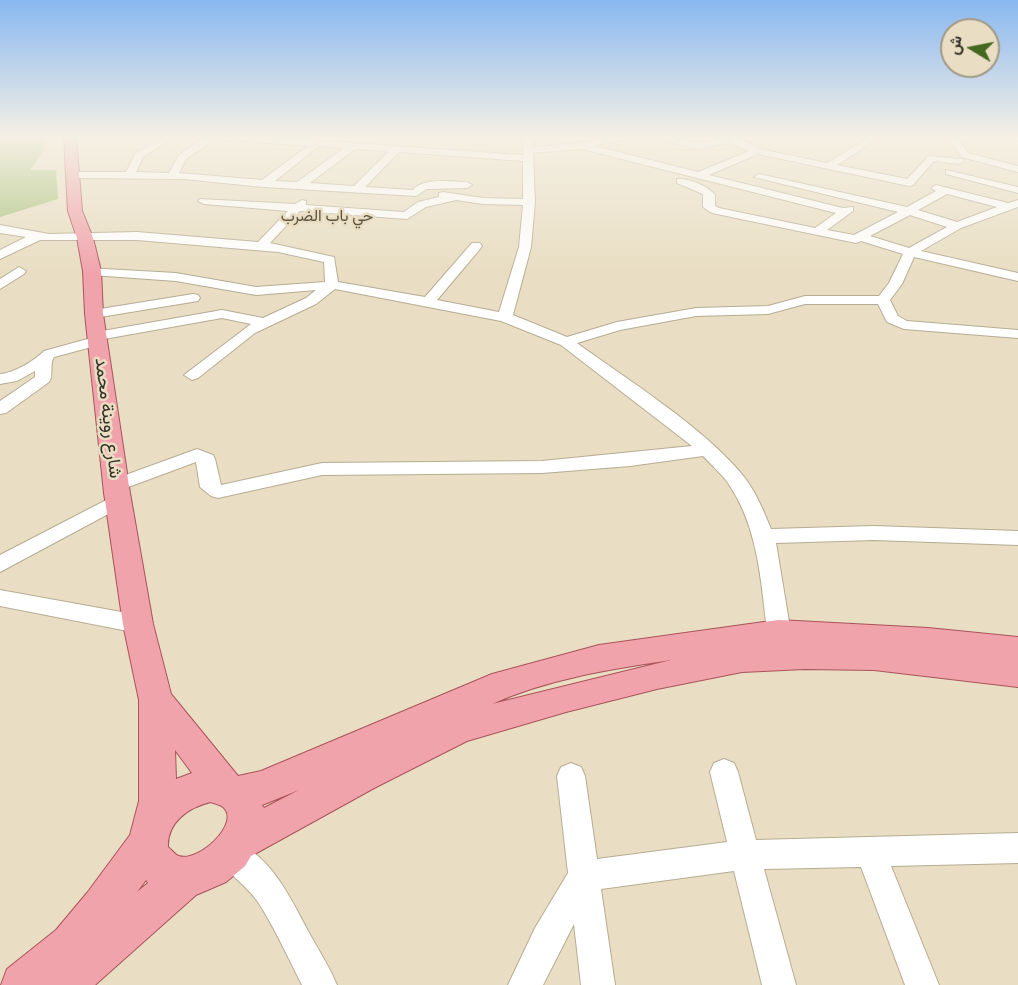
<!DOCTYPE html>
<meta charset="utf-8">
<style>
body{margin:0}
#map{position:relative;width:1018px;height:985px;overflow:hidden;background:#e9dec3;font-family:"IBM Plex Sans",Vazirmatn,sans-serif}
canvas{display:block}
.north{position:absolute;left:940px;top:18px;width:60px;height:60px;box-sizing:border-box;background:#e9dec3;border:2px solid #a19985;border-radius:50%;rotate:280deg;font-size:16px;font-weight:700;line-height:24px;text-align:center;color:#353127}
.north::after{content:'';display:block;margin:auto;width:21px;height:27px;background:#456821;clip-path:polygon(50% 0,100% 100%,50% 72%,0 100%)}
</style>
<div id="map">
<canvas width="1018" height="985"></canvas>
<div class="north">ش</div>
</div>
<script>
const ctx = document.querySelector('canvas').getContext('2d');
ctx.lineJoin = 'round';
function fill(path, color) { ctx.fillStyle = color; ctx.fill(path, 'evenodd'); }
function stroke(path, color, width, dash) { ctx.strokeStyle = color; ctx.lineWidth = width; ctx.lineCap = dash ? 'butt' : 'round'; ctx.setLineDash(dash || []); ctx.stroke(path); }
function write(font, color, halo, rows, align = 'center') {
  ctx.font = font + ' "IBM Plex Sans",Vazirmatn,sans-serif'; ctx.lineWidth = 5; ctx.setLineDash([]); ctx.textBaseline = 'middle'; ctx.strokeStyle = halo; ctx.fillStyle = color; for (const [text, x, y, turn = 0] of rows) {
    ctx.save(); ctx.translate(x, y); ctx.rotate((+turn || 0) * Math.PI / 180); ctx.textAlign = isNaN(turn) ? turn : align; if (halo) ctx.strokeText(text, 0, 0); ctx.fillText(text, 0, 0); ctx.restore();
  }
}
const green = new Path2D(`
 M0,136H44L45,149L30,170H56L58,199L0,217Z`);
const minor = new Path2D(`
 M165,136H176L143,157L136,172L169,173L179,155L205,136H249L523,155L524,136H534L533,147L582,143L619,136H638L595,146L698,172L749,151L729,143L697,149L647,136H664L697,143L720,139L716,136H734L760,149L827,163L871,136H882L837,165L907,179L929,156L962,159L964,161L959,164L934,161L913,185L909,186L758,154L709,175L843,208L853,207V211L827,230L854,235L898,212L754,177L759,174L907,207L936,191L931,188L936,185L1008,203L1018,200V207L961,228L921,251L1018,273V281L914,257L902,284L890,300L898,316L907,321L1018,330V338L904,329L887,322L878,304H805L768,314L696,316L620,330L577,343C629,381 700,425 740,472C754,488 763,509 771,529L874,526L1018,531V545L874,540L776,543L793,646L789,653L781,655L773,653L769,646C761,590 761,531 728,483C721,473 711,465 703,456L630,466L542,473L322,475L218,498L211,496L200,487L196,462L123,489H109L106,485L109,481L197,449L213,455L215,459L221,485L322,463L542,461L692,446L561,345L501,321L335,289L316,304L255,333L198,378L192,380L184,375L251,324L222,318L104,339L103,344L54,357C49,364 54,375 49,382L6,413L0,414V401L35,377V371L17,381L0,384V374C14,373 34,361 44,351L91,338L92,333L97,332L222,310L263,318L306,298L316,290L256,295L176,281L92,275L85,271L87,268L176,273L256,287L325,282L324,262L278,252L137,240H40L0,259V250L26,237L0,233V225L49,234L137,232L258,242L288,211L204,204L198,201L200,199L295,204L302,200L306,201V205L404,212L418,202L439,197V193L443,192L483,198L523,199V161L399,152L365,187L413,190C423,177 452,182 467,182L472,185L467,188L427,189L416,196L263,187L184,179L72,178L67,175L72,172H126L136,153ZM216,139L308,146L262,180L179,173L186,159ZM319,146L344,148L297,182L275,181ZM355,149L389,151L354,186L310,183ZM582,149L836,213L815,228L719,208L715,206V195C708,186 689,178 677,179V183L703,194V207L712,213L856,243L861,241L903,254L889,283L879,296H805L768,306L696,308L617,322L567,337L513,315L531,247L535,202L533,153ZM947,194L997,207L957,222L918,210ZM456,200L483,204L523,205L519,247L499,312L437,300L480,249L482,246L480,243H472L425,297L338,282L334,257L270,243L300,211L407,219L426,207ZM910,215L947,227L909,248L870,236Z
 M943,136C957,136 961,142 968,153L1018,166V172L961,157L954,146Z
 M946,170L1018,187V193L946,174Z
 M19,267L26,271L24,274L0,289V279Z
 M193,294L198,295L200,298L198,301L94,318L87,314L94,310Z
 M118,494L125,495L128,500L125,505L0,572V555Z
 M0,590L138,615L146,618L150,624L146,630L138,633L0,606Z
 M724,759L734,763L738,772L756,840L1018,833V863L891,866L939,985H905L861,867L764,869L796,985H762L734,871L601,889L615,985H581L574,924L543,985H508L535,928L568,873L557,776L561,767L571,763L581,767L585,776L597,859L727,842L710,772L714,763Z
 M231,839C271,856 289,895 308,931C318,949 329,966 337,985H302C288,958 275,928 258,902C246,884 224,872 216,854L220,843Z`);
const major = new Path2D(`
 M64,136H76L82,211L93,238L101,271L103,314L130,493L153,624L171,694L238,776L261,771L492,674L599,645L778,620L928,628L1018,637V687L874,670L805,669L742,672L657,689L566,712L467,741L376,787L251,856L245,866L226,882L196,895L95,985H1L7,969L56,930L87,893L130,835L139,801V700L123,624L104,493L85,314L83,271L77,238L68,211ZM671,660L492,704C548,679 610,669 671,660ZM175,750L192,773L176,779ZM299,790L264,808L262,805ZM211,802C215,804 222,805 224,808C240,824 198,863 179,856C175,855 171,849 168,847C167,822 189,807 211,802ZM146,880L148,883L137,892Z`);
const farNeighbourhoodnames = [
 ["حي باب الضرب",327,216]
];
const streetNames = [
 ["شارع روينة محمد",108,418,83]
];
fill(green, '#a9c17b');
stroke(minor, '#b7ac93', 2);
stroke(major, '#a9535a', 2);
fill(minor, '#fff');
fill(major, '#f1a3ac');
const sky = ctx.createLinearGradient(0, 0, 0, 274);
sky.addColorStop(0, '#89b8f1');
sky.addColorStop(0.5, '#f5f0e4');
sky.addColorStop(1, '#f5f0e400');
ctx.fillStyle = sky;
ctx.fillRect(0, 0, 1018, 274);
write('16px', '#5d543d', '#e9dec3', farNeighbourhoodnames);
write('18px', '#353127', '#e9dec3', streetNames);
</script>
